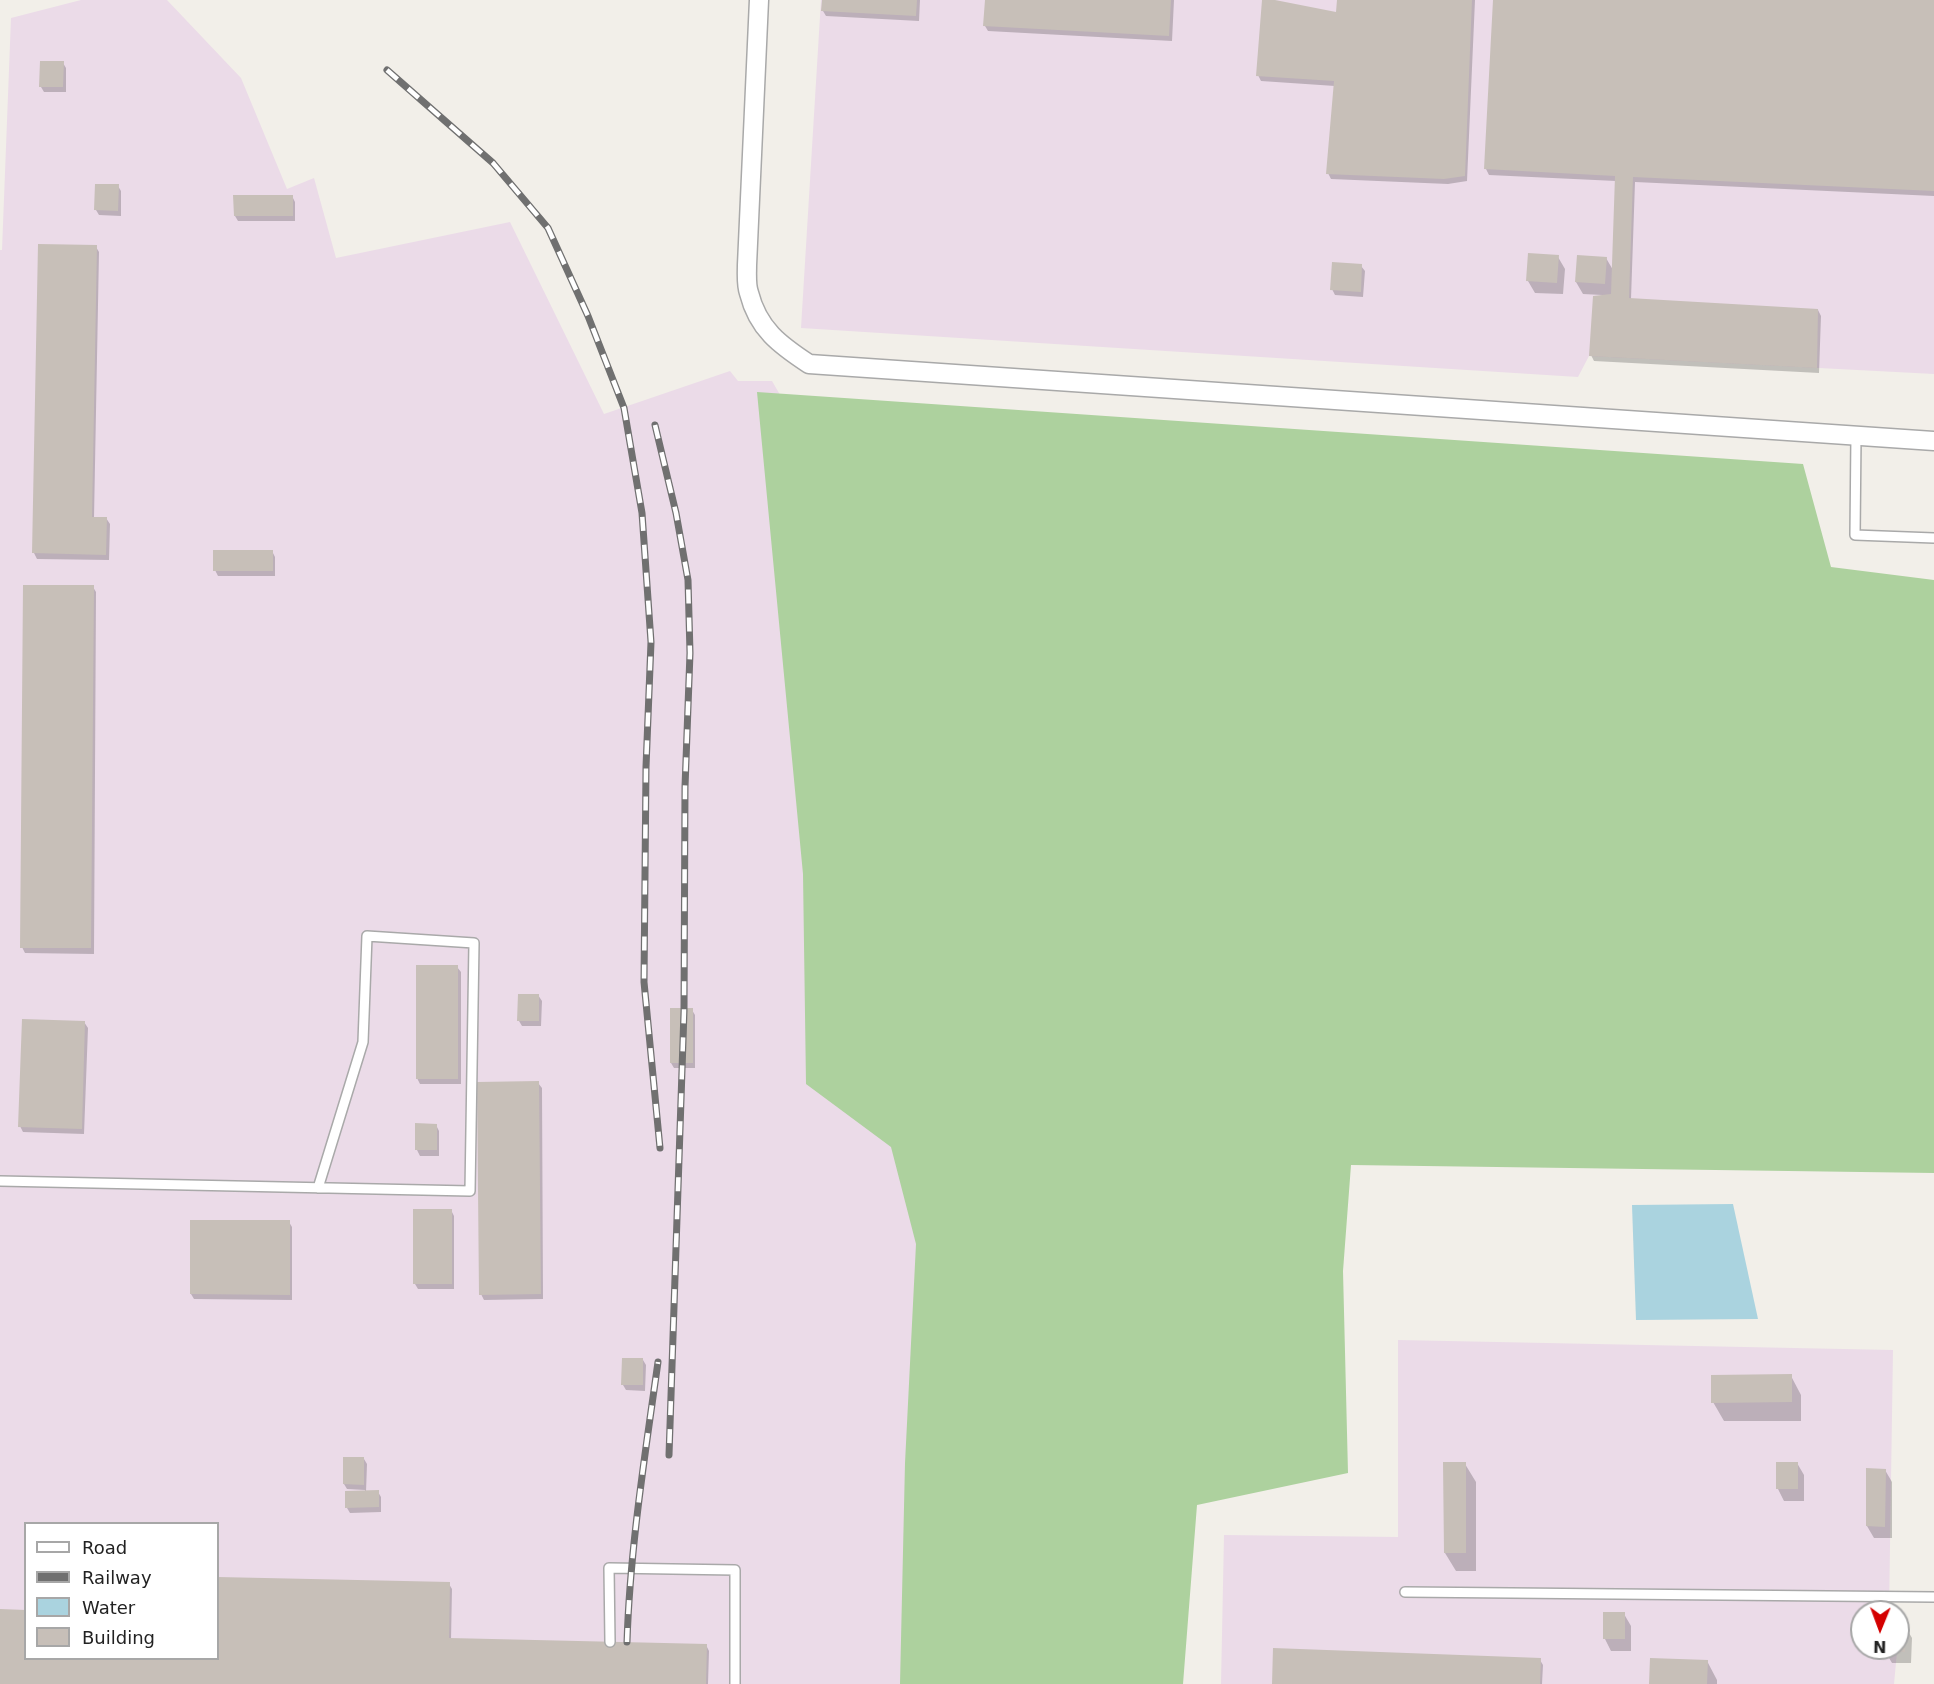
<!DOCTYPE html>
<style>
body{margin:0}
#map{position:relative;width:1934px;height:1684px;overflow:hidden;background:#f2efe9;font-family:"DejaVu Sans",sans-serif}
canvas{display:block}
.legend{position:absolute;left:24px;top:1522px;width:195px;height:138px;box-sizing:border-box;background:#fff;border:2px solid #a7a7a7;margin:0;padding:8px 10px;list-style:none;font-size:18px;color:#222}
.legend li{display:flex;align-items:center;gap:12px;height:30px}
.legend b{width:30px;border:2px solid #a7a7a7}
.north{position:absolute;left:1850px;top:1600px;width:60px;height:60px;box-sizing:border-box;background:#fff;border:2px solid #a7a7a7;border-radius:50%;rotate:181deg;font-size:16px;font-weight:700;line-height:24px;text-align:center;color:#222}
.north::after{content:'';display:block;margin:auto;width:21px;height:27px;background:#d40000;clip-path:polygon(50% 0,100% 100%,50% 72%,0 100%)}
</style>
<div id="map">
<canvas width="1934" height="1684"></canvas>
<ul class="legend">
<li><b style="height:8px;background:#fff"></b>Road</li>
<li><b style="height:8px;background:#707070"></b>Railway</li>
<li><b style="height:16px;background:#aad3df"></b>Water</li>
<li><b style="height:16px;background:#c7bfb8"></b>Building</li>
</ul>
<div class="north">N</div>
</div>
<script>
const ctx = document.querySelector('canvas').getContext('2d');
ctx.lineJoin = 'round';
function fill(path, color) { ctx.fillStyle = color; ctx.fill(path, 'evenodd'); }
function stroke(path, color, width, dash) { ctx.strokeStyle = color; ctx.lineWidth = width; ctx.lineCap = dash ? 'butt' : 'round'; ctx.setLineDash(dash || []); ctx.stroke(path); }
const industrial = new Path2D(`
 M81,0H167L241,78L287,189L314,178L336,258L510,222L604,414L730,371L738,381H772L786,405L930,1105L902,1684H0V250H2L11,18ZM26,1524H218V1658H26Z
 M821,0H1934V374L1589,356L1578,377L801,328Z
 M1398,1340L1893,1350L1889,1612H1862V1648H1898V1624L1905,1625V1652H1897L1894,1684H1221L1224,1535L1398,1537Z`);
const forest = new Path2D(`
 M757,392L1803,464L1831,567L1934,580V1173L1351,1165L1343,1271L1348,1473L1197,1505L1183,1684H900L905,1463L916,1244L891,1147L806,1084L803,874Z`);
const water = new Path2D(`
 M1733,1204L1758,1319L1636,1320L1632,1205Z`);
const shadow = new Path2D(`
 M823,0H920L919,21L826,16L823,11Z
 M986,0H1174L1172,41L988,31L985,26Z
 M1263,0L1338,14V0H1475L1467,181L1448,184L1331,179L1328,173L1335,86L1261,81L1258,75Z
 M1494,0H1934V196L1635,182L1631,299L1818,310L1821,316L1819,373L1594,361L1591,355L1602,295L1583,294L1576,282L1606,258L1613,270L1616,181L1489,175L1486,169Z
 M63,63L66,68V92H44L41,87Z
 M118,186L121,191V216L99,215L96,210Z
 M292,196L295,202V221H238L235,216Z
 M96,247L99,252L94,518H106L110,524L109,560L37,559L34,553Z
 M1558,257L1565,269L1563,294L1535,293L1528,281Z
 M1361,266L1365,271L1363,297L1335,295L1332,289Z
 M272,551L275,557V576H218L215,570Z
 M93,587L96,592L94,954L25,953L22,947Z
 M457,967L461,972V1084H420L417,1078Z
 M538,995L542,1001L541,1026H522L519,1021Z
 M692,1010L695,1015V1068H674L671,1063Z
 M84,1022L88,1028L84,1134L23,1132L20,1126Z
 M538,1083L542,1088L543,1299L484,1300L481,1294Z
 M417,1125H436L439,1131V1156H420L417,1150Z
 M451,1210L454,1216V1289H418L415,1284Z
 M289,1222L292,1227V1300L194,1299L191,1294Z
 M643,1360L646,1365L645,1391L626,1390L623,1385Z
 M1791,1376L1801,1395V1421H1724L1713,1402Z
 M364,1459L367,1464L366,1492H378L381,1497V1512L350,1513L347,1508L365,1492V1490L347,1489L344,1484Z
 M1797,1463L1804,1475V1501H1784L1778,1489Z
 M1465,1464L1476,1482V1571H1456L1445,1553Z
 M1885,1470L1892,1482V1538H1874L1867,1526Z
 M218,1579L449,1584L452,1589L451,1640L706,1645L709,1651L708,1684H0V1611L26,1658H218Z
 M1605,1614H1624L1631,1626V1651H1611L1605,1639Z
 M1898,1626H1905L1912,1638L1911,1663H1892L1885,1651V1648H1898Z
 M1540,1660L1543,1665L1542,1684H1273Z
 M1707,1661L1717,1680V1684H1651Z`);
const building = new Path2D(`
 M822,0H917L916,16L821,11Z
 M985,0H1171L1169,36L983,26Z
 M1262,0H1275L1336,12L1337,0H1472L1465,176L1444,179L1326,174L1334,81L1256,76Z
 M1493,0H1934V191L1633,177L1629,298L1818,309L1817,368L1589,356L1593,296L1611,294L1615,176L1484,169Z
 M40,61H64L63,87H39Z
 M95,184H119L118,211L94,210Z
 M233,195H293V216H234Z
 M38,244L97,245L92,517H107L106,555L32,553Z
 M1528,253L1559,255L1557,283L1526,281Z
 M1577,255L1607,257L1605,284L1575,282Z
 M1332,262L1362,264L1361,292L1330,290Z
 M213,550H273V571H213Z
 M23,585H94L91,948H20Z
 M416,965H458V1079H416Z
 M518,994H539V1021H517Z
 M670,1008H693V1063H670Z
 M22,1019L85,1021L82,1129L18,1127Z
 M539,1081L541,1294L479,1295L477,1082Z
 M415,1123L437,1124V1150H415Z
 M413,1209H452V1284H413Z
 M190,1220H290V1295L190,1294Z
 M622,1358H643V1385H621Z
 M1792,1374V1402L1711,1403V1375Z
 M343,1457H364V1485L343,1484Z
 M1443,1462H1466V1553H1444Z
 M1776,1462H1798V1489H1776Z
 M1866,1468L1886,1469L1885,1527L1866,1526Z
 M379,1490V1507L345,1508V1491Z
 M218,1577L450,1582L449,1638L707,1644L706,1684H0V1609L26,1610V1658H218Z
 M1603,1612H1625V1639H1603Z
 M1898,1624L1905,1625V1652L1884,1651V1648H1898Z
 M1273,1648L1541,1658L1540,1684H1272Z
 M1650,1658L1708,1660L1707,1684H1649Z`);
const lane = new Path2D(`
 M1856,436L1855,535L1934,538
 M0,1181L470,1191L474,943L367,936L363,1042L318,1188
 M1405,1592L1934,1597
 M610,1642L609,1568L735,1570V1684`);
const street = new Path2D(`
 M759,0L747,265C747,274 746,285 749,293C758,329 780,345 809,364L1934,441`);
const rail = new Path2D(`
 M387,70L493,163L548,228L588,316L624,408L642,513L651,642L646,767L644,982L660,1148
 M655,425L676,513L688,580L690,653L685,787L684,1011L669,1455
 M627,1642C630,1548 645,1455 658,1362`);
fill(industrial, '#ebdbe8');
fill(forest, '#add19e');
fill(water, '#aad3df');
fill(shadow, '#0003');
fill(building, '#c7bfb8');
stroke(lane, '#a9a9a9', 12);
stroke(street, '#a9a9a9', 21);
stroke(lane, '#fff', 9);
stroke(street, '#fff', 18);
stroke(rail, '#707070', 7);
stroke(rail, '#fff', 4.5, [14]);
</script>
